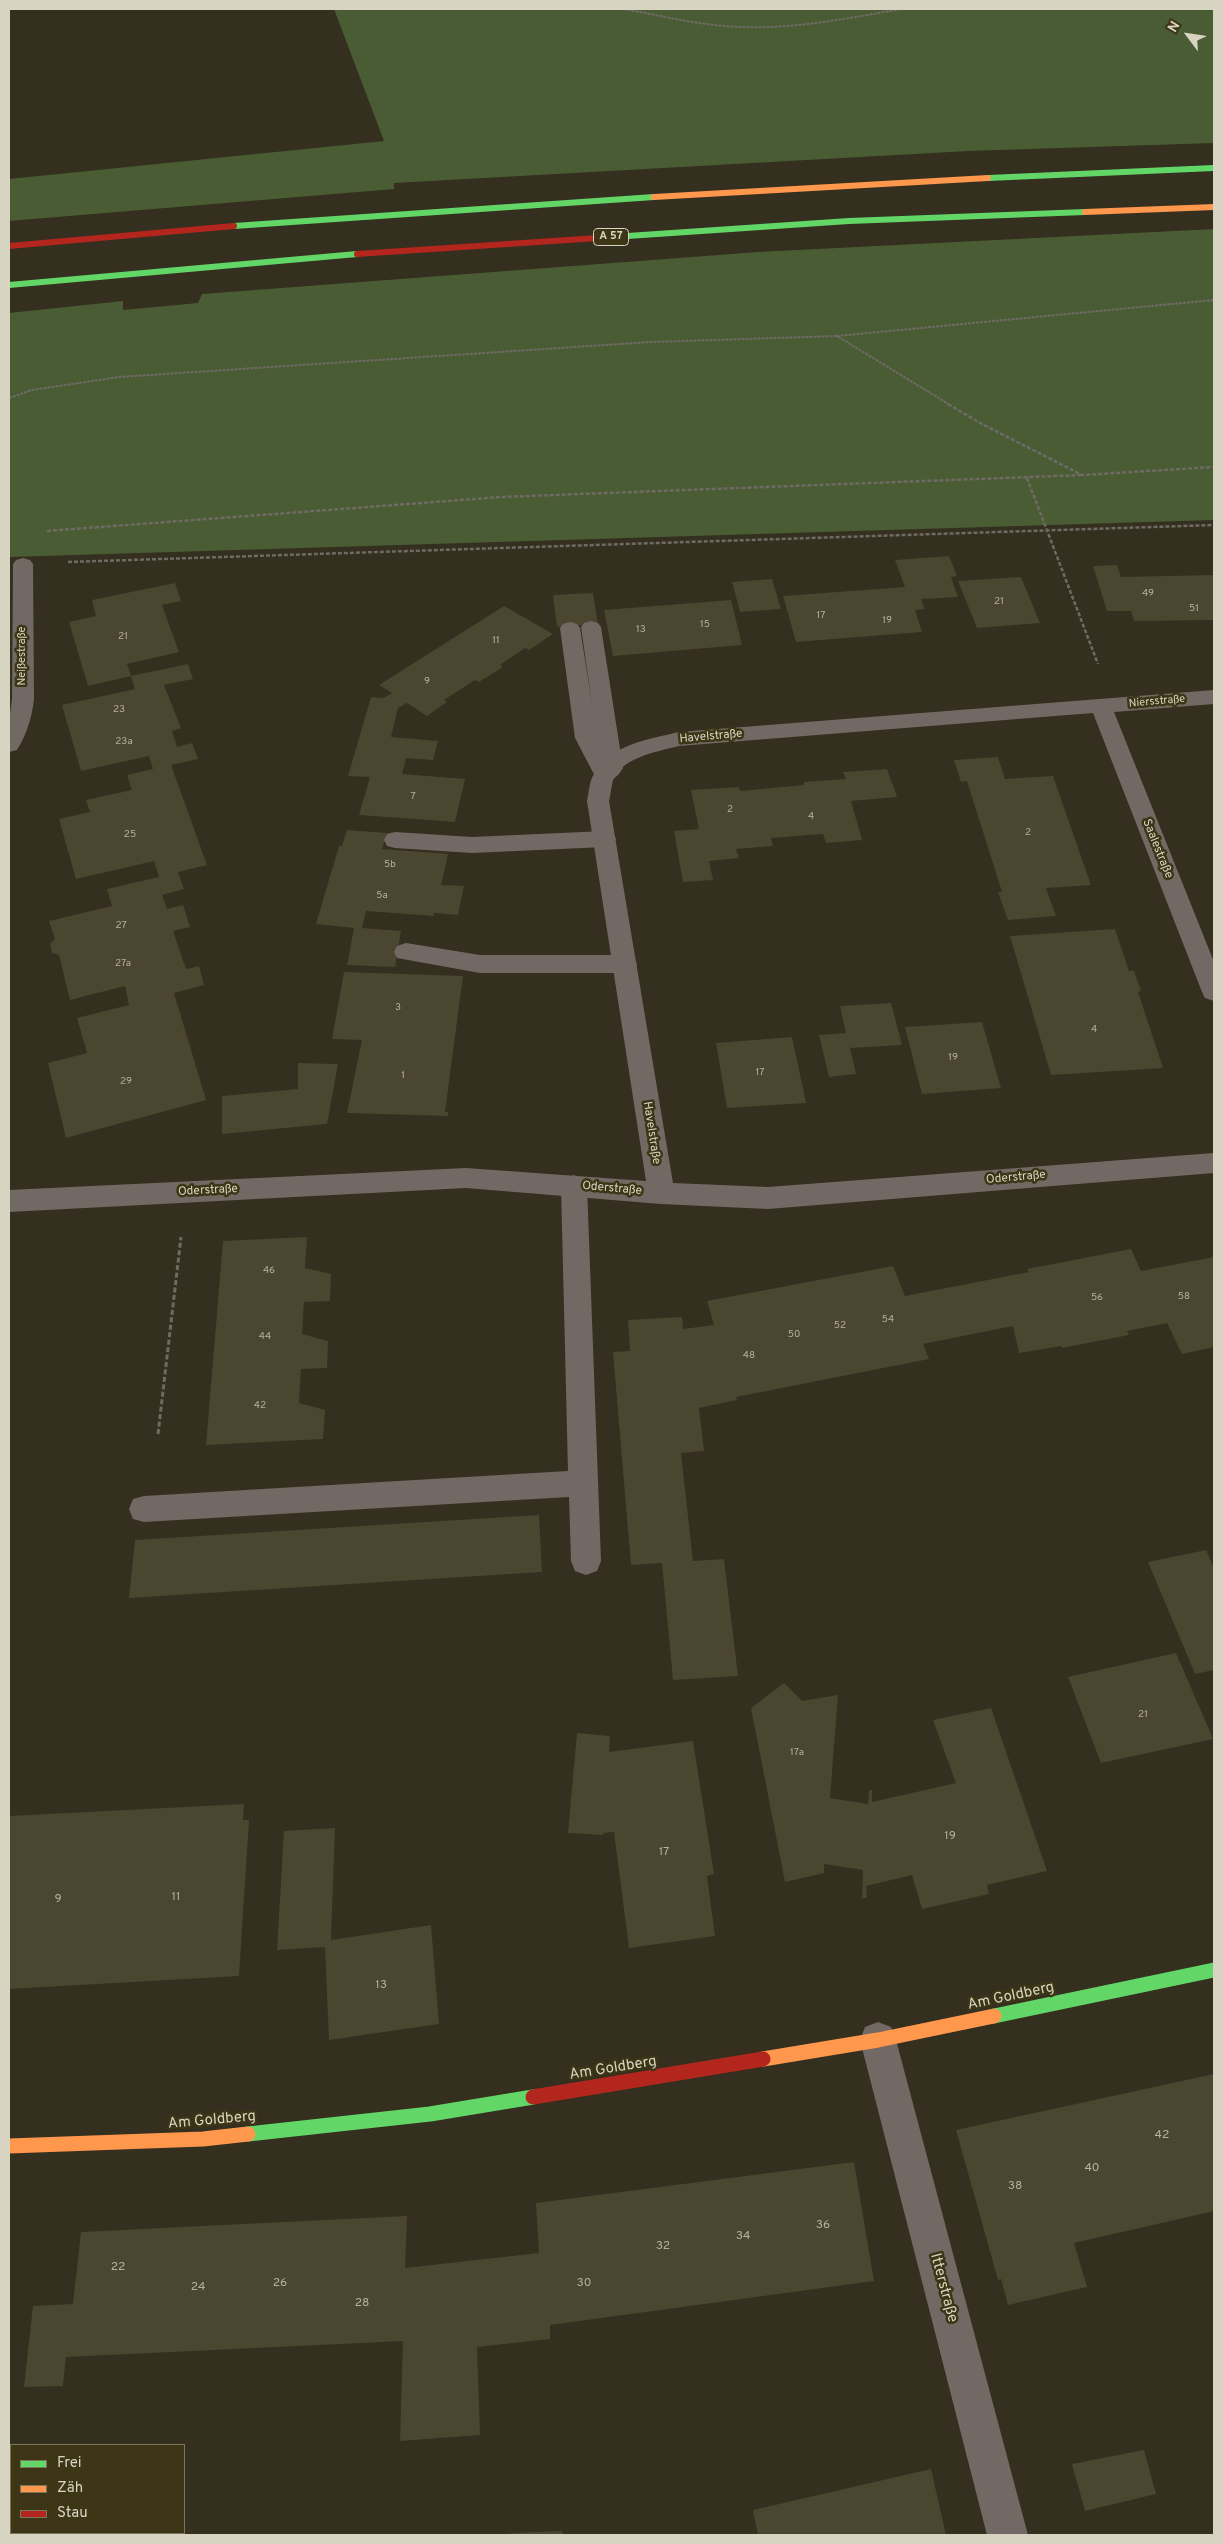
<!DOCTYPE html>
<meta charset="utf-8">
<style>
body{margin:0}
#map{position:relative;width:1223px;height:2544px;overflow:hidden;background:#342f1e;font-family:Overpass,sans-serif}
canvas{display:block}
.frame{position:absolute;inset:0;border:10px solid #d8d4c2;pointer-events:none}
.legend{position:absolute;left:10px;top:2444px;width:175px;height:90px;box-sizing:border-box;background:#3c3516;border:1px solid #7a755b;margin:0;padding:6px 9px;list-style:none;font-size:15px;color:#d8d4c2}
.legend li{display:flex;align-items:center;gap:10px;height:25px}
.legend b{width:25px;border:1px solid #7a755b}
.north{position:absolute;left:1163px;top:10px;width:50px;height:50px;-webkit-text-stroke:4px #3c3516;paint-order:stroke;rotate:301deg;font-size:14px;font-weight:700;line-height:20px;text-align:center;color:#d8d4c2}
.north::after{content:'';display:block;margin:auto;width:18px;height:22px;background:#d8d4c2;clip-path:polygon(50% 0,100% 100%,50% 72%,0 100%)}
</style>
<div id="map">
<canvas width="1223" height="2544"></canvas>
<div class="frame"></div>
<ul class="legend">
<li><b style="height:6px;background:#63d668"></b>Frei</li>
<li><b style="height:6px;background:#ff974d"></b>Zäh</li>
<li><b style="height:6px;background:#b3261e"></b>Stau</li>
</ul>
<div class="north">N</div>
</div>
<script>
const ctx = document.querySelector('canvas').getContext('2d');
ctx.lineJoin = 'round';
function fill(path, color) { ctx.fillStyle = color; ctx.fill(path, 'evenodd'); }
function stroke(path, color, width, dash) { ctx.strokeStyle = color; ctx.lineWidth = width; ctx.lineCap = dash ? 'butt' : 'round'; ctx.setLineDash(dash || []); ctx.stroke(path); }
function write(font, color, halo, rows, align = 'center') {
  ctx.font = font + ' Overpass,sans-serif'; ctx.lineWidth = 5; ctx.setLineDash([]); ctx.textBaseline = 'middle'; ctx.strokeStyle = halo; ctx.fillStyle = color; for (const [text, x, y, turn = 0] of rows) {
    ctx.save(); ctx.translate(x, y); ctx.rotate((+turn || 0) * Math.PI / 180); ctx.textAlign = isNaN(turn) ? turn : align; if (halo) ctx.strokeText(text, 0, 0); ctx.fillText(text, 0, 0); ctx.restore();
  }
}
const green = new Path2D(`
 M334,9H1214V143L968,151L394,183V189L9,221V179L384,141Z
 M1214,229V520L9,557V313L123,301V310L198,303L202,294L758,252Z`);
const building = new Path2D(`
 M949,556L957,576L951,577L958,597L921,599L925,609L915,610L922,632L796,642L783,596L905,587L895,560Z
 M1117,565L1121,577L1214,575V620L1134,621L1131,611H1107L1093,566Z
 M1021,577L1040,623L977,628L958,581Z
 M772,579L781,609L740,612L732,582Z
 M175,583L181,601L162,605L179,652L127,664L131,676L88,686L69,622L96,616L92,600Z
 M593,593L598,624L557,627L553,595Z
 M731,600L742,645L613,656L604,610Z
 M504,606L553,634L529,650L525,648L500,665L503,667L479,682L475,680L444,700L447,702L427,716L407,703L398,708L391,737L438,741L433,760L406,758L402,774L465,779L455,822L359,815L370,777L348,776L371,697L383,698L392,693L379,685Z
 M188,664L193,679L164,685L181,728L172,731L177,747L192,743L198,759L171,765L207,865L178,872L184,889L162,895L167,909L183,905L190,927L173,931L186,969L199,966L204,985L174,993L206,1100L66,1138L48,1063L87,1053L77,1018L129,1005L125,986L70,1000L59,955L52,953L50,944L55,939L49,921L112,906L107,889L159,877L154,861L76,879L59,819L90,812L86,800L132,790L127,775L153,769L149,756L81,771L62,705L135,689L131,676Z
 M998,757L1005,779L1053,776L1091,885L1046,888L1056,916L1008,920L998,892H1002L967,781L961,782L954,760Z
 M887,769L897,797L851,801L862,840L826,843L823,834L771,838L773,846L736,849L739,858L709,861L713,880L683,882L674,831L699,829L691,790L739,787L740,791L804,785V782L846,779L843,772Z
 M347,830L387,833L382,849L448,854L441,885L464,886L458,915L434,913V916L366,911L362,928L401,931L395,967L347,965L354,928L316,924L339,846H342Z
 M1115,929L1129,971H1134L1141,991L1138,992L1163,1068L1051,1075L1010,936Z
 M344,972L463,976L445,1112H448V1116L347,1113L362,1040L332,1039Z
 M891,1003L902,1045L850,1048L856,1074L829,1077L819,1035L846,1033L840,1006Z
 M982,1022L1001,1088L922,1094L905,1027Z
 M792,1037L806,1103L727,1108L716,1043Z
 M298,1063L338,1064L327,1124L222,1134V1096L298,1089Z
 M307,1237L305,1268L331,1274L330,1301L304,1302L302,1334L328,1341L327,1368L301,1369L299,1403L325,1410L323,1439L206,1445L223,1241Z
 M1131,1249L1141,1271L1214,1257V1347L1182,1354L1167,1323L1127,1331L1129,1335L1062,1348L1061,1346L1019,1353L1013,1326L923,1344L929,1359L736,1397L737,1400L699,1408L704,1451L681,1453L693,1561L724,1559L738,1676L673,1680L662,1563L631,1565L613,1352L630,1351L628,1320L682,1317L683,1329L714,1325L707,1301L893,1266L905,1296L1029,1272L1027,1269Z
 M539,1515L542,1572L129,1598L135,1540Z
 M1206,1550L1214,1568V1670L1195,1674L1148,1562Z
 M1176,1653L1213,1739L1101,1763L1068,1677Z
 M784,1683L802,1701L838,1695L830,1798L868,1804L869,1790H872V1802L956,1783L933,1720L991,1708L1047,1871L987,1885L989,1894L922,1909L912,1875L866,1886L867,1898H862L863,1870L824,1864V1873L785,1882L751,1708Z
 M577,1733L610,1736L609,1752L693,1741L714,1874L707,1876L715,1936L629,1948L614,1832L603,1833V1835L568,1833Z
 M244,1804L243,1820H249L239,1976L9,1989V1816Z
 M335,1828L331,1940L431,1925L439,2024L329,2040L325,1947L277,1950L284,1831Z
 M1214,2074V2211L1074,2243L1087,2287L1008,2305L1001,2279L998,2280L956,2130Z
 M854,2162L874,2281L550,2325V2339L477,2347L480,2435L400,2441L403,2341L66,2357L63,2386L24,2387L33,2306L73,2304L81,2232L407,2216L405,2268L539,2253L536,2203Z
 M1144,2450L1156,2494L1085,2511L1072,2464Z
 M931,2469L946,2535H758L753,2510Z
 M562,2531L563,2535H507L512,2533Z`);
const pathFar2 = new Path2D(`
 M624,9C663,16 702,26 742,27C796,29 849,18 902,9
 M9,398L32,390L119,377L651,342L837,336
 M950,405L837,336L1214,300`);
const pathFar1 = new Path2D(`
 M948,404L982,424L1082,475L1214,467
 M1027,478L1098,664
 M47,531L501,497L1082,475
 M68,562L1214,525`);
const path = new Path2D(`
 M158,1434L181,1237`);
const lane = new Path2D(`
 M591,621L598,623L601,627L623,768C617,778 610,784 597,780L575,738L560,628L563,624L570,622L577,624L580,628L592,704L581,627L584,623Z
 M605,831L613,833L616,839L613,845L605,847L472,853L395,848L387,846L384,840L387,834L395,832L472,837Z
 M406,943L480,955H625L634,958L637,964L634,970L625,973H480L397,958L394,952L397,946Z
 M574,1175L583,1179L587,1186L601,1561L597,1571L586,1575L575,1571L571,1561L569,1497L144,1522L133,1519L129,1509L133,1499L144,1496L568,1471L561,1186L565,1179Z`);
const street = new Path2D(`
 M23,558L30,560L33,564L34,699C32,717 27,734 17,750L9,752V721L12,699L13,564L16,560Z
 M1214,690V704L1114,712L1214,962V1001L1205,998L1202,992L1093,713L679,746C659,751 624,757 614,778C611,785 611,794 609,801L673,1183L768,1187L1214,1153V1173L768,1209L661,1204L466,1188L9,1212V1190L466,1168L646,1181L587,801C589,792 589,782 594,774C609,745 649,739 679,732Z
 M878,2022L891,2027L896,2040L1028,2535H987L860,2040L865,2027Z`);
const fastFar1 = new Path2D(`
 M988,178L1214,168
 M234,226L654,197
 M598,238L849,221L1085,212
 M9,285L357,254`);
const fast = new Path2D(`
 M994,2016L1214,1970
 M248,2134L430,2114L533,2097`);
const slowFar1 = new Path2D(`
 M654,197L988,178
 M1085,212L1214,207`);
const slow = new Path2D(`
 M763,2059L878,2040L994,2016
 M9,2146L203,2139L248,2134`);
const jamFar1 = new Path2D(`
 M9,246L234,226
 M357,254L598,238`);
const jam = new Path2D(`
 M533,2097L763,2059`);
const numberNames = [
 ["49",1148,594],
 ["21",999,602],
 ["51",1194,609],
 ["17",821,616],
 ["19",887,621],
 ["15",705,625],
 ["13",641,630],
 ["21",123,637],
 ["11",496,641],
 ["9",427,682],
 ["23",119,710],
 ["23a",124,742],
 ["7",413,797],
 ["2",730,810],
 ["4",811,817],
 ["2",1028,833],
 ["25",130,835],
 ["5b",390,865],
 ["5a",382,896],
 ["27",121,926],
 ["27a",123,964],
 ["3",398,1008],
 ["4",1094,1030],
 ["19",953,1058],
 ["17",760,1073],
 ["1",403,1076],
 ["29",126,1082],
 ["46",269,1271],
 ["58",1184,1297],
 ["56",1097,1298],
 ["54",888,1320],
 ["52",840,1326],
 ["50",794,1335],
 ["44",265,1337],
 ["48",749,1356],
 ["42",260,1406],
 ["21",1143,1715],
 ["17a",797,1753]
];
const shields = [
 [611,237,35]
];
const shieldNames = [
 ["A 57",611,237]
];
const farStreetnames = [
 ["Neißestraße",23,656,-90],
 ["Niersstraße",1157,702,-5]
];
const streetNames = [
 ["Havelstraße",711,737,-5],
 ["Saalestraße",1157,849,68],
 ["Havelstraße",651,1133,81],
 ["Oderstraße",1016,1178,-5],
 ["Oderstraße",612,1189,5],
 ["Oderstraße",208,1191,-3]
];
const nearNumbernames = [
 ["19",950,1837],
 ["17",664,1853],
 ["11",176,1898],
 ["9",58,1900],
 ["13",381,1986],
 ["42",1162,2136],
 ["40",1092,2169],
 ["38",1015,2187],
 ["36",823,2226],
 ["34",743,2237],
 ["32",663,2247],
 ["22",118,2268],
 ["26",280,2284],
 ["30",584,2284],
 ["24",198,2288],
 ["28",362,2304]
];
const nearStreetnames = [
 ["Am Goldberg",1011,1997,-12],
 ["Am Goldberg",613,2069,-9],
 ["Am Goldberg",212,2121,-5],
 ["Itterstraße",943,2288,75]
];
fill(green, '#4a5c34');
fill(building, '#4b4630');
stroke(pathFar2, '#706a64', 2, [3, 1]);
stroke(pathFar1, '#706a64', 2.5, [4, 2]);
stroke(path, '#706a64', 3, [5, 2.5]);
fill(lane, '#736964');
fill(street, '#736964');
stroke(fastFar1, '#63d668', 6);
stroke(fast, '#63d668', 15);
stroke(slowFar1, '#ff974d', 6);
stroke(slow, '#ff974d', 15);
stroke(jamFar1, '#b3261e', 6);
stroke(jam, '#b3261e', 15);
write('10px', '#b5b09e', null, numberNames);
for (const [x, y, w] of shields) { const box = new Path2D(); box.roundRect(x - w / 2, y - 8.5, w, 17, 4); ctx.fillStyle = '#3c3516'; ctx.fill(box); stroke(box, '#d8d4c2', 1); }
write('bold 11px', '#d8d4c2', null, shieldNames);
write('11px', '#d8d4c2', '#3c3516', farStreetnames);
write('12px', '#d8d4c2', '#3c3516', streetNames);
write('12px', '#b5b09e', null, nearNumbernames);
write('15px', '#d8d4c2', '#3c3516', nearStreetnames);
</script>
